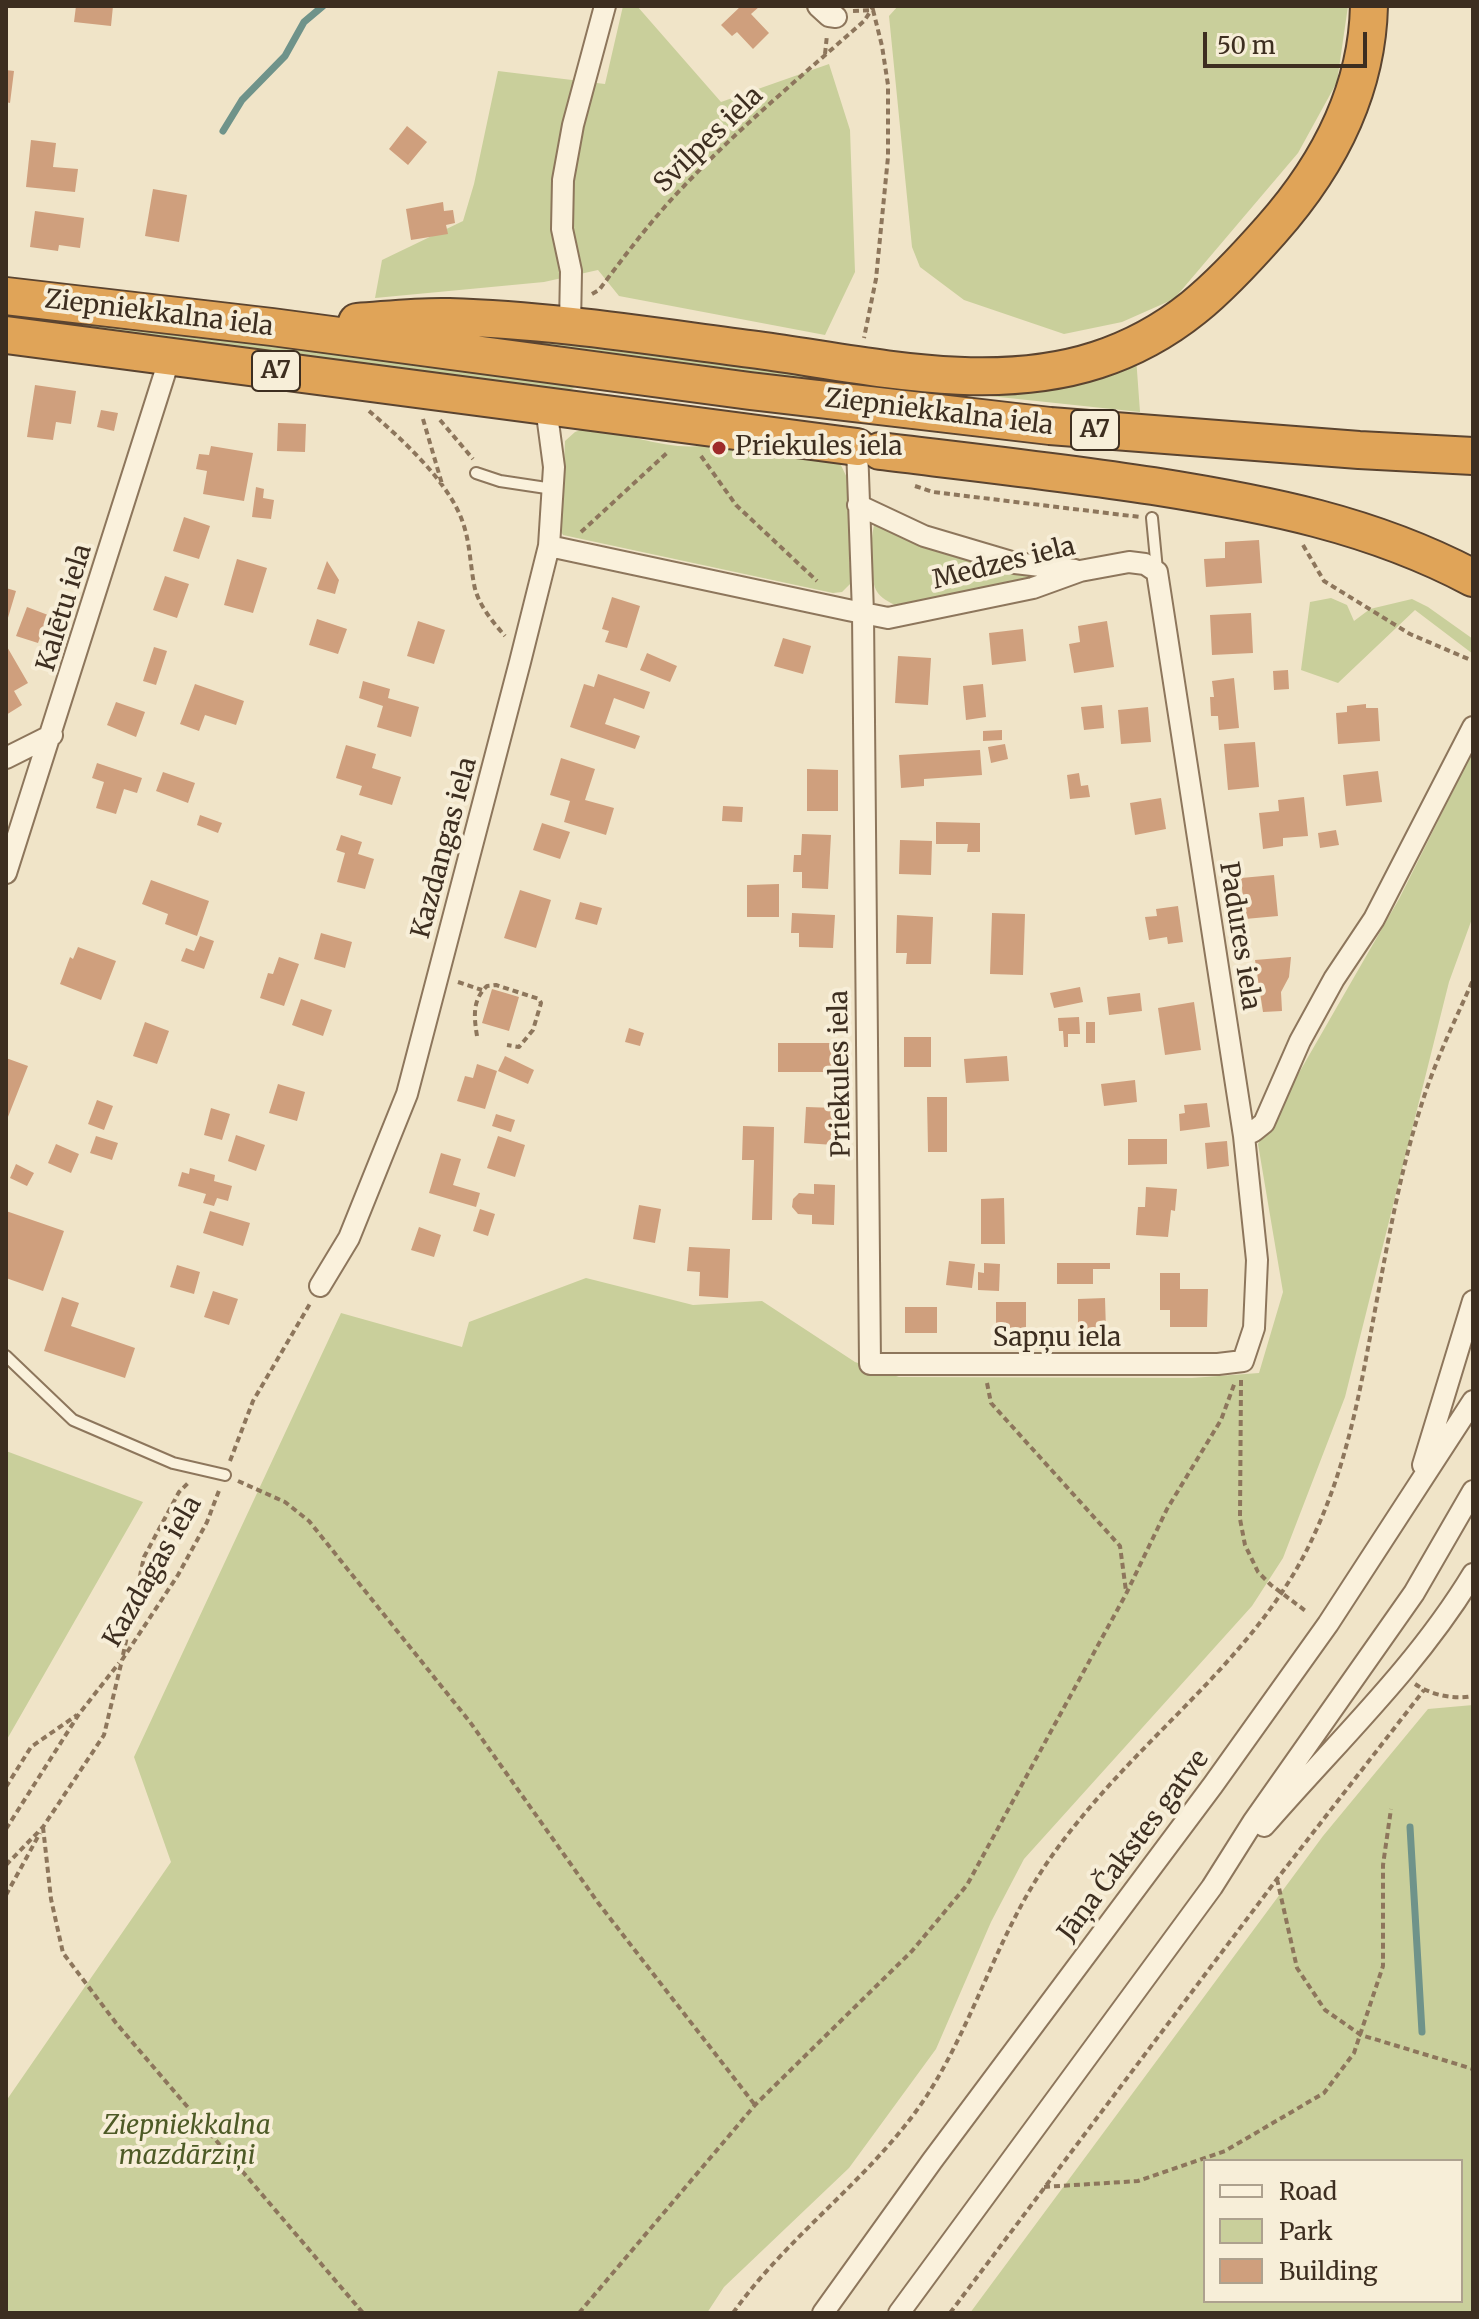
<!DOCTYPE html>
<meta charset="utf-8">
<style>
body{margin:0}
#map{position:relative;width:1479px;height:2319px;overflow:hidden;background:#f0e4c8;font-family:Merriweather,serif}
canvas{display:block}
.frame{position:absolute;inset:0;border:8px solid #3d2e20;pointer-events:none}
.legend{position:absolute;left:1203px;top:2159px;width:260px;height:144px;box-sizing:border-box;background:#f7eed8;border:2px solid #ada18e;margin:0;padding:10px 14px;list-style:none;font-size:24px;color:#3d2e20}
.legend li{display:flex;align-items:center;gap:16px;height:40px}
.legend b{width:40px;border:2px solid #ada18e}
.scale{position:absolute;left:1203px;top:32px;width:164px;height:36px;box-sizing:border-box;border:4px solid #3d2e20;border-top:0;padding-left:10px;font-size:24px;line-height:28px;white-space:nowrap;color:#3d2e20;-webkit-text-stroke:6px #f7eed8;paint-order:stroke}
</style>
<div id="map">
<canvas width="1479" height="2319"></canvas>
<div class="frame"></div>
<ul class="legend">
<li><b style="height:10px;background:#faf1dc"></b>Road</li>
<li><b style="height:22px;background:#c9cf9b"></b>Park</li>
<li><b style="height:22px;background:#cf9f7d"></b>Building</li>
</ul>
<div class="scale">50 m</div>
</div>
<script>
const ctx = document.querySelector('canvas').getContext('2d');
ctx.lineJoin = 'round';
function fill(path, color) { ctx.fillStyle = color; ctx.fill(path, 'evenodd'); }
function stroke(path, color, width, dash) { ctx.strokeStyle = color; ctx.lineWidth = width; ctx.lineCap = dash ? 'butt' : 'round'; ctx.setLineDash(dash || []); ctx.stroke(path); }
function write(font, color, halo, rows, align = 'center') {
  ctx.font = font + ' Merriweather,serif'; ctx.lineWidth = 8; ctx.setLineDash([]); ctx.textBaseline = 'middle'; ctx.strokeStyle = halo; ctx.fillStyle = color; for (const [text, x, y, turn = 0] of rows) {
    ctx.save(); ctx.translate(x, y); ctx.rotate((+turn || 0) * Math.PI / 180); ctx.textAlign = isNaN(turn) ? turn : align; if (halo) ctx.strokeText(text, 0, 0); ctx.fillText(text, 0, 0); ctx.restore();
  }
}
const green = new Path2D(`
 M623,6H637L721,102L829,64L850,130L855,272L825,335L619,296L598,270L544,282L375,298L382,260L463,221L474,184L498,71L605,84Z
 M898,6H1348L1337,82L1298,153L1174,299L1122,322L1064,334L964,300L920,267L912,247L889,16Z
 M6,307L581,384L566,392L6,322Z
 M418,328L486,329L913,381L1136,357L1140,412L952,392L816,387Z
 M592,426C633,436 676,454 718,443L838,459L850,484L849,559L852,582L842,592L833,593L563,535L559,528L563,489L565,441L575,432Z
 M875,522L885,524L916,544L1040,576L897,606C889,602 880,598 876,590C870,577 870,536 875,522Z
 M1331,598L1347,605L1354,621L1370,609L1412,599L1428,607L1473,639V654L1415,610L1338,683L1301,670L1310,602Z
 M1473,751V916L1449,982L1345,1397L1283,1558L1252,1606L1024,1859L991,1922L936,2049L849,2168L724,2287L707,2313H6V2101L171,1862L134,1757L341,1313L462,1347L469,1322L586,1278L693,1305L762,1301L855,1362L899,1377L1192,1378L1259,1373L1283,1292L1258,1144L1399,899Z
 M6,1451L143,1502L6,1741Z
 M1473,1705V2313H970L1323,1836L1428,1709ZM1205,2161H1461V2301H1205Z`);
const stream = new Path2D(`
 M223,131L242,100L285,56L304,22L323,6
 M1410,1827L1422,2032`);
const building = new Path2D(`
 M76,6H113L111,26L74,22Z
 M741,6H760L751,14L769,33L753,49L737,32L732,36L721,25Z
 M6,70L14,71L10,103L6,102Z
 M407,126L427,142L408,165L389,149Z
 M31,140L56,143L53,167L78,169L75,192L26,187Z
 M153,189L187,195L179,242L145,236Z
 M443,202L444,211L453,210L455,223L446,225L448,234L411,240L406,209Z
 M35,211L84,218L80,248L59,245L58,251L30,247Z
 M35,385L76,391L71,424L56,422L53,440L27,437Z
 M101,410L118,413L114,431L97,427Z
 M278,423L306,424L305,452L277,451Z
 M211,446L253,453L244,501L203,494L207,471L196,469L199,454L209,455Z
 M256,487L264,489L263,498L274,500L271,519L252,517Z
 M184,517L210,526L199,559L173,551Z
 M1259,540L1262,583L1206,587L1204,559L1225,558V542Z
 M237,559L267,568L253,613L224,605Z
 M327,561L339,580L335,594L317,589Z
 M165,576L189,584L177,618L153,610Z
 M6,588L16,591L7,621H6Z
 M612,597L640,606L627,648L605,642L609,631L602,629Z
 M27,607L48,615L38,643L16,636Z
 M1251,613L1253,653L1212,655L1210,615Z
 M317,619L347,629L338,654L309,645Z
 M418,621L445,630L434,664L407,656Z
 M1107,621L1114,667L1074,673L1069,644L1080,642L1078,626Z
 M1023,629L1026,661L992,665L989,633Z
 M783,638L811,646L803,674L774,666Z
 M6,645L28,683L14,691L22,705L6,715Z
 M154,647L167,651L156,685L143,681Z
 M647,653L677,666L670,682L640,670Z
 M898,656L931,658L928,705L895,703Z
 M1288,670L1289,689L1274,690L1273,671Z
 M598,674L650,692L644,709L614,698L605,724L640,736L635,749L570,727L584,684L594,687Z
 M1234,678L1239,728L1219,730L1218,716H1211L1210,697H1214L1212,681Z
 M363,681L390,689L388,698L419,707L411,737L377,727L383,706L359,698Z
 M195,684L244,701L236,725L205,715L199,731L180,724Z
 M983,684L986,717L966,720L963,686Z
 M116,702L145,712L136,737L107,725Z
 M1366,704V708H1378L1380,741L1338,744L1336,713L1347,712V706Z
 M1102,705L1104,728L1084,730L1081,707Z
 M1148,707L1151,742L1121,744L1118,710Z
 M1002,730V740L983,741V731Z
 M1255,742L1259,787L1228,790L1224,744Z
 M1005,744L1008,759L991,763L988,747Z
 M346,745L376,754L372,768L401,777L392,805L359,795L362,786L336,778Z
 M980,750L982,775L924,779V786L901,788L899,755Z
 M561,758L595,769L585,800L614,808L606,835L564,822L570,801L550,795Z
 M97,763L142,778L137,793L124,789L116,814L96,808L104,782L92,778Z
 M807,769L838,770V811H807Z
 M1378,771L1382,802L1346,806L1343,775Z
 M163,772L195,783L188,803L156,791Z
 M1079,773L1081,786L1088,785L1090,797L1070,799L1067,775Z
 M1304,797L1308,836L1283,838V846L1263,849L1259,813L1279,811L1278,800Z
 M1161,798L1166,829L1135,835L1130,803Z
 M723,806L743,807L742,822L722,821Z
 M200,815L222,823L218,833L197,825Z
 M936,822L980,823V852H967L968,844H936Z
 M542,823L570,832L560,859L533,850Z
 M1336,830L1339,845L1320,848L1318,833Z
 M802,834L831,835L828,889L802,888V872H793L794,855H801Z
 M341,835L362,842L358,854L374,859L365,889L337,882L345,853L336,850Z
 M900,840L932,841L931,875L899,874Z
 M1274,875L1278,916L1245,919L1241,878Z
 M151,880L209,901L197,936L165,924L168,914L142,904Z
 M779,884V917H747V885Z
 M520,890L551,900L536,948L504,938Z
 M580,902L602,908L597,925L575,919Z
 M1178,906L1183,942L1168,944L1167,937L1149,940L1145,917L1157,916L1156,909Z
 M792,913L835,915L833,948L799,947V933H791Z
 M992,913L1025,914L1023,975L990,974Z
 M897,915L933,917L931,964H906L907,953H896Z
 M321,933L352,942L345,968L314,959Z
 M200,936L214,941L204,969L181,961L186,948L194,951Z
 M78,947L116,961L101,1000L60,984L70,957L73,959Z
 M279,957L299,964L284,1006L260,998L268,973L273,974Z
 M1291,957L1289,977L1281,992L1282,1011L1263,1012L1255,960Z
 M1080,987L1083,1002L1054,1008L1050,993Z
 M492,989L519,997L509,1031L482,1023Z
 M1140,993L1142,1011L1109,1015L1107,997Z
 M301,999L332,1010L323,1036L292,1025Z
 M1194,1002L1201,1050L1165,1055L1158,1008Z
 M1079,1017L1080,1034H1068V1047H1064L1063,1031H1059L1058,1018Z
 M145,1022L169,1031L157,1064L133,1056Z
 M1086,1022H1095V1043H1086Z
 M629,1028L644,1033L640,1046L625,1042Z
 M904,1037H931V1067H904Z
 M778,1043H832V1072H778Z
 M505,1056L534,1070L528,1084L498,1071Z
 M1007,1056L1009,1081L966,1083L964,1059Z
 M6,1058L28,1066L6,1122Z
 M477,1064L497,1071L485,1109L457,1101L465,1076L473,1078Z
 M1135,1080L1137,1102L1104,1106L1101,1084Z
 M278,1084L305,1092L297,1121L269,1113Z
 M927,1097H947V1152H928Z
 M97,1100L113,1106L104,1130L88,1124Z
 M1207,1103L1210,1127L1180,1131L1179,1114L1185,1113L1184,1105Z
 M806,1107L836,1108L834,1145L804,1143Z
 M211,1108L230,1114L222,1140L204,1135Z
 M496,1114L515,1120L511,1132L492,1126Z
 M743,1126L774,1127L772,1220H752L754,1160H742Z
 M236,1135L265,1145L256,1171L228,1161Z
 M96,1136L118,1143L112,1160L90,1153Z
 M498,1136L525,1145L515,1177L487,1168Z
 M1128,1139H1167V1164L1128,1165Z
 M1227,1141L1229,1166L1207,1169L1205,1143Z
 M56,1144L79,1154L71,1173L48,1163Z
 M441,1153L461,1159L453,1185L480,1193L476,1207L429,1193Z
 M16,1164L34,1173L27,1186L10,1178Z
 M190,1168L215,1175L214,1181L232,1186L228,1201L217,1198L214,1206L203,1203L206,1194L178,1186L182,1172L189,1174Z
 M814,1184L835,1185L834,1225L812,1224V1215L798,1214L792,1207L793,1199L799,1193L814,1194Z
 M1146,1187L1177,1189L1175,1211L1171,1210L1168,1237L1136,1235L1138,1207H1145Z
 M1004,1198L1005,1244H981V1199Z
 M639,1205L661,1209L655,1243L633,1239Z
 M480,1209L495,1214L488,1236L473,1231Z
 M6,1211L64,1231L43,1291L6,1278Z
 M210,1211L250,1223L243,1246L203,1233Z
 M419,1227L441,1235L434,1257L411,1250Z
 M689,1247L730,1249L728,1298L699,1296L700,1272L687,1271Z
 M949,1261L975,1264L972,1288L946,1285Z
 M984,1263L1000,1264L999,1291L978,1290V1272L984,1273Z
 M1057,1263H1110V1269H1093V1284H1057Z
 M177,1265L200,1272L194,1294L170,1287Z
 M1160,1273H1180V1289H1208L1207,1327H1170V1310H1160Z
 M213,1291L238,1299L229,1325L204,1317Z
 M62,1297L79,1303L71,1326L135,1348L125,1378L44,1351Z
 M1105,1298L1106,1331L1078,1332V1299Z
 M996,1302H1026V1331H996Z
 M905,1307H937V1333H905Z`);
const path = new Path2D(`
 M853,11L873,10L882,46L888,85V157L876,279L864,338
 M825,54L827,35
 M592,294L599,290C626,254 653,218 684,186C740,127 804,74 864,21L874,6
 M369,411C401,438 450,483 463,523C470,543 470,563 474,584C477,603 492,621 505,636
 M423,419L442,484
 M440,420L473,459
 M701,456L736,505L817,581
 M915,486L933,492L1140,517
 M581,532L669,451
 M1303,545L1324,581L1410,634L1473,661
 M458,982L482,990
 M477,1036C474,1017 472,1000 487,986L496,985L539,999L541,1003L533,1030L519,1047L507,1045
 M1241,1380L1240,1519L1245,1545L1258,1572L1271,1585L1307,1612
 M987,1383L991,1403L1120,1546L1126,1591
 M230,1461L253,1401L311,1302
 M238,1481L285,1502L309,1521L470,1722L599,1904L755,2105
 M123,1655L144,1557L179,1492L188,1483
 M1415,1684C1431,1695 1454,1700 1473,1696
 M6,1787L31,1747L77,1715
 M43,1827L51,1899L63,1953L116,2023L363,2313
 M6,1829L79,1714L119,1663
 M6,1865L43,1827L104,1735L122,1660L178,1575L207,1522L220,1488
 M1277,1879L1297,1968L1325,2010L1361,2035L1473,2069
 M6,1895L40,1833
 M1044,2187L1138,2181L1225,2151L1324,2093L1354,2053L1383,1966V1865L1391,1809
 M579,2313L755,2105L912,1951L967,1885L1126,1594L1167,1509L1221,1420L1235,1382
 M733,2313C789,2234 872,2178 926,2097C967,2034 990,1960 1027,1895C1043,1867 1061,1842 1081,1818C1158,1723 1263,1648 1314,1535C1351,1455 1362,1379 1378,1294C1391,1225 1404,1154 1427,1088C1440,1051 1457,1016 1473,980
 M950,2313L1277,1879L1424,1690`);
const lane = new Path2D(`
 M476,473L500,481L553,489
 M1152,518L1157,570
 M6,1356L73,1420L173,1463L225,1475`);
const street = new Path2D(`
 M818,6L829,16L836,17
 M570,325L571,271L562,229L563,180L573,125L605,6
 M858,505L924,536L1015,563L1075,570
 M549,546L848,610L888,618L1033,588L1080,571L1129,562L1145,564L1157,572L1244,1136L1257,1260L1254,1328L1243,1361L1218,1364H870L863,613L857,447
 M6,758L52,735
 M6,873L170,357
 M1244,1136L1254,1131L1264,1123L1300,1041L1334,979L1374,919L1473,727
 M320,1286L349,1238L407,1094L520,662L549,546L554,467L546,407
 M1423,1465L1473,1301
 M1264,1826C1336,1743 1416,1668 1473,1574
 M823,2313L932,2161L1213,1785L1328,1624L1473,1401
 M899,2313L1212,1887L1253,1822L1414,1593L1473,1491`);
const highway = new Path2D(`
 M6,296L272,327L750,391L1050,426L1359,450L1473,456
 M357,322C387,320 418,316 449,317C553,320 656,337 758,350C868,365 989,395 1097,360C1174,335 1219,289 1271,230C1327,167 1367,92 1369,6
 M6,335L857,447
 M880,451C971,462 1062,472 1153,486C1266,504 1371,524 1473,578`);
const markers = [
 [719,448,8,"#9e2a2b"]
];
const shields = [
 [276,371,48],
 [1095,430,48]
];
const shieldNames = [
 ["A7",276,371],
 ["A7",1095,430]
];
const streetNames = [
 ["Svilpes iela",709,140,-44],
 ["Ziepniekkalna iela",159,314,7],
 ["Ziepniekkalna iela",939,413,7],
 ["Medzes iela",1004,564,-14],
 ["Kalētu iela",65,608,-73],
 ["Kazdangas iela",445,848,-75],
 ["Padures iela",1239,936,81],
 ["Priekules iela",841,1074,-91],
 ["Sapņu iela",1057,1339],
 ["Kazdagas iela",153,1572,-60],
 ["Jāņa Čakstes gatve",1134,1846,-53]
];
const poiNames = [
 ["Priekules iela",735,448]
];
const parkNames = [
 ["Ziepniekkalna",187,2127],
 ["mazdārziņi",187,2157]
];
fill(green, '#c9cf9b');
stroke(stream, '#6f938a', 7);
fill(building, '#cf9f7d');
stroke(lane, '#8d765c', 14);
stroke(street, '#8d765c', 24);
stroke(highway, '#5b4430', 40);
stroke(path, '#8d765c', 4, [6, 4]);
stroke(lane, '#faf1dc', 10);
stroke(street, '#faf1dc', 20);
stroke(highway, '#e0a458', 36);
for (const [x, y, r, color] of markers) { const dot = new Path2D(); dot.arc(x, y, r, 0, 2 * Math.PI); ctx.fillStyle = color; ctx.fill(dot); stroke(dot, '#f7eed8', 3); }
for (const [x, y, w] of shields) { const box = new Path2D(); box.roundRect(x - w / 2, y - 20, w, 40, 6); ctx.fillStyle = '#f7eed8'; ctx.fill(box); stroke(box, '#3d2e20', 2); }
write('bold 24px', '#3d2e20', null, shieldNames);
write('26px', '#3d2e20', '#f7eed8', streetNames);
write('26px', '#3d2e20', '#f7eed8', poiNames, 'left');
write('italic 26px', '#4d5a26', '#f7eed8', parkNames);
</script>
